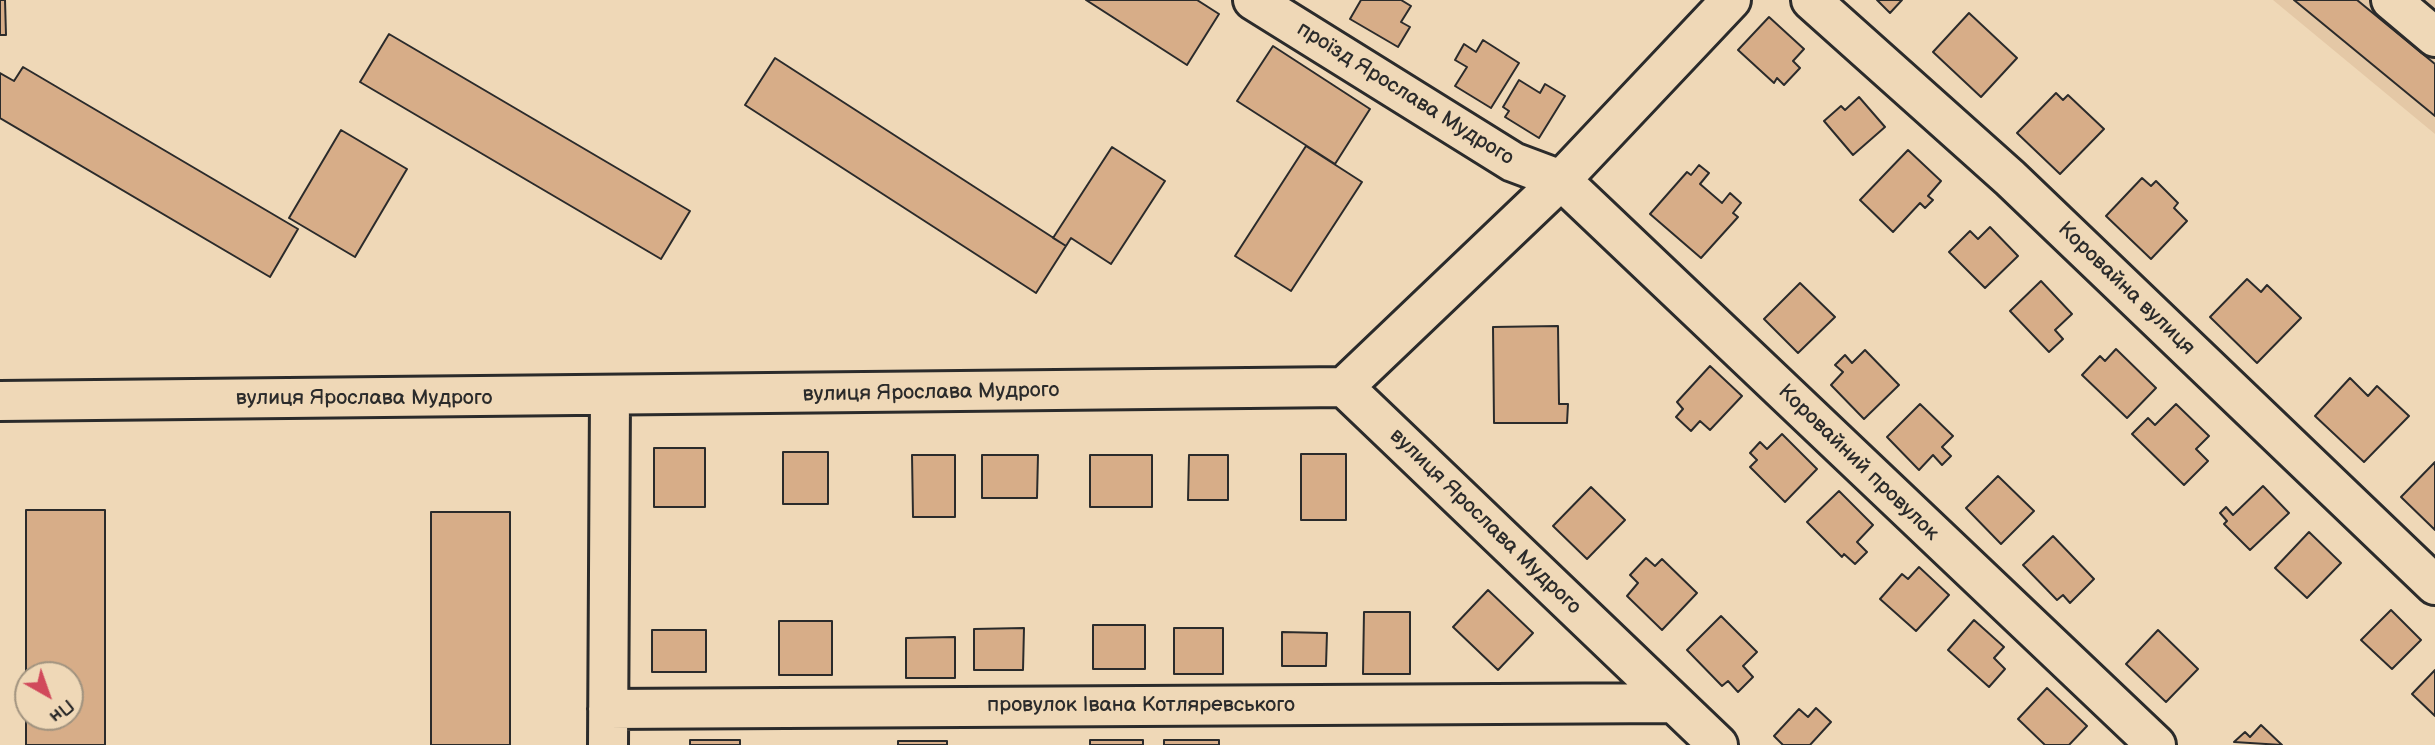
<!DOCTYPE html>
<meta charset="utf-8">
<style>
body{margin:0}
#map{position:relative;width:2435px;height:745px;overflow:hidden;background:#efd8b7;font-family:"Balsamiq Sans",sans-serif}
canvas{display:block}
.north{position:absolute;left:14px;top:661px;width:70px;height:70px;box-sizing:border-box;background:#efd8b7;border:2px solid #a1937f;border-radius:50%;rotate:140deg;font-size:19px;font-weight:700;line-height:28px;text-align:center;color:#2b2b2b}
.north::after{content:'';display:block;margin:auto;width:24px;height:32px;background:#d1495b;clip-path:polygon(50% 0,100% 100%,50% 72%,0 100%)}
</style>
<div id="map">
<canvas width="2435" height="745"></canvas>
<div class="north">Пн</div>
</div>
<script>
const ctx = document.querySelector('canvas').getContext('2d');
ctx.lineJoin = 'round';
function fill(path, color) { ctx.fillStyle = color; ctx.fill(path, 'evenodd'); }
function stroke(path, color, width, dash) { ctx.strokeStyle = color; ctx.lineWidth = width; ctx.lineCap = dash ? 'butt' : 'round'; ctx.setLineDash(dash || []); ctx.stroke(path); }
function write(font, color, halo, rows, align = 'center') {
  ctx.font = font + ' "Balsamiq Sans",sans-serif'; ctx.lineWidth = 7; ctx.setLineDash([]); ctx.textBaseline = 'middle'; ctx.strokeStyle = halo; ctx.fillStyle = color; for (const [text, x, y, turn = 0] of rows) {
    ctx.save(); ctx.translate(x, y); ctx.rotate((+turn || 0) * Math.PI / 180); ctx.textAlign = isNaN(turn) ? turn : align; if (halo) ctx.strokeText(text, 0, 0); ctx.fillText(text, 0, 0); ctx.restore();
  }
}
const built = new Path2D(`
 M2273,0H2435V134Z`);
const building = new Path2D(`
 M0,0H5L6,35H0Z
 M1086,0H1197L1219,14L1187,65Z
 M1361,0H1401L1411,6L1401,22L1410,27L1398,47L1350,19Z
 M1877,0H1902L1890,13Z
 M2294,0H2357L2435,64V116Z
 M1969,13L2017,58L1981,97L1933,52Z
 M1769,17L1804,49L1793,61L1800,68L1784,85L1777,78L1774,83L1738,50Z
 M389,34L690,211L661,259L360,82Z
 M1483,40L1519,63L1491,108L1455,86L1467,67L1455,60L1464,44L1476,52Z
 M1273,46L1370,109L1335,164L1237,101Z
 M775,58L1066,246L1036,293L745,105Z
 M23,67L298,229L270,277L0,118V73L14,81Z
 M1519,80L1540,93L1545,84L1565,96L1539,138L1505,117L1509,111L1503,107Z
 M2056,93L2063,100L2068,95L2104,129L2060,174L2017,133Z
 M1859,97L1885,127L1853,155L1824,121L1841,106L1845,110Z
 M341,130L407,169L355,257L289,218Z
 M1306,146L1362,182L1291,291L1235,256Z
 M1112,147L1165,181L1111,264L1071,238L1066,246L1053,238Z
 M1908,150L1941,181L1928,196L1933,200L1925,208L1920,203L1893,232L1860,200Z
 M1699,165L1709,173L1700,184L1722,203L1730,193L1741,203L1733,213L1738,217L1701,258L1650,214L1687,172L1691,175Z
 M2142,178L2151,186L2156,181L2178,203L2174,208L2187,221L2151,259L2106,216Z
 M1990,227L2018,256L1985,288L1949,252L1970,231L1978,239Z
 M2247,279L2261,292L2267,285L2301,318L2257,363L2210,317Z
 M2041,281L2072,314L2055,330L2063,339L2049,352L2010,311Z
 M1800,283L1835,317L1798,353L1764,319Z
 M1558,326L1559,404H1568L1567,423H1494L1493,327Z
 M2116,349L2156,388L2127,418L2082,375L2100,356L2105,361Z
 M1865,350L1899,385L1864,419L1831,385L1843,372L1835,365L1845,355L1852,363Z
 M1710,366L1742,396L1710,430L1700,421L1691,431L1676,417L1683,409L1677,402Z
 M2350,378L2368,396L2377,386L2409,416L2364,462L2315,416Z
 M1920,404L1953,436L1942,447L1951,456L1942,465L1933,455L1919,470L1887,437Z
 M2176,404L2209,436L2196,449L2208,461L2184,485L2132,434L2148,418L2155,425Z
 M1782,434L1817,469L1785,502L1750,467L1757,460L1750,453L1760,442L1767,449Z
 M654,448H705V507H654Z
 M783,452H828V504H783Z
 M1301,454H1346V520H1301Z
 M912,455H955V517H913Z
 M982,455H1038L1037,498H982Z
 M1090,455H1152V507H1090Z
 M1189,455H1228V500H1188Z
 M2435,462V530L2401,497Z
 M1998,476L2034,511L2001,544L1966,508Z
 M2263,486L2289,513L2250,550L2224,524L2227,521L2220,513L2226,507L2233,515Z
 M1591,487L1625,520L1587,559L1553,526Z
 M1839,491L1873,525L1857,542L1867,552L1855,564L1844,554L1842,557L1807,522Z
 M26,510H105V745H26ZM28,675H70V717H28Z
 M431,512H510V745H431Z
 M2309,532L2341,563L2307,598L2275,568Z
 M2053,536L2094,579L2070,603L2063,595L2057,600L2023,565Z
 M1646,558L1655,566L1662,559L1697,593L1662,630L1627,596L1638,583L1630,575Z
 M1919,567L1949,595L1916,631L1880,599L1902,574L1908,579Z
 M1488,590L1533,633L1498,670L1453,627Z
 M2391,610L2421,640L2392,669L2361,640Z
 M1364,612H1410V674H1363Z
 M1721,616L1757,652L1743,666L1753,677L1738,692L1728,681L1722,686L1687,650Z
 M1974,620L2004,647L1994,658L2005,669L1989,687L1948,650Z
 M779,621H832V675H779Z
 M1093,625H1145V669H1093Z
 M1024,628L1023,670H974V629Z
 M1174,628H1223V674H1174Z
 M652,630H706V672H652Z
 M2158,630L2198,669L2166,702L2126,664Z
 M1282,632L1327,633L1326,666H1282Z
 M955,637V678H906V638Z
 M2435,670V716L2412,694Z
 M2047,688L2087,726L2069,745H2045L2018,719Z
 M1816,708L1831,722L1810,745H1783L1774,736L1799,709L1808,717Z
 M2261,725L2282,745L2234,742L2245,732L2250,737Z
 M690,740H740V745H690Z
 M1090,740H1143V745H1090Z
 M1164,740H1219V745H1164Z
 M898,741H947V745H898Z`);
const minor = new Path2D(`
 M1253,0L1513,162L1561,180L2156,745
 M1811,0L2010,178L2435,585
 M2391,0L2435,37
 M1344,387L1561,180L1731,0
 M0,401L1344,387L1718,745
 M608,709L1674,703
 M608,745L610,397`);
const streetNames = [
 ["проїзд Ярослава Мудрого",1405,94,32],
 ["Коровайна вулиця",2126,289,44],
 ["вулиця Ярослава Мудрого",931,393,-1],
 ["вулиця Ярослава Мудрого",364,399],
 ["Коровайний провулок",1858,463,44],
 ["вулиця Ярослава Мудрого",1485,522,44],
 ["провулок Івана Котляревського",1141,706]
];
fill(built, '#e4c8a6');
fill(building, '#d7ad88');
stroke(building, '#2b2b2b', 2);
stroke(minor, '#2b2b2b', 44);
stroke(minor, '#efd8b7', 38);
write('21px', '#2b2b2b', '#efd8b7', streetNames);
</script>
